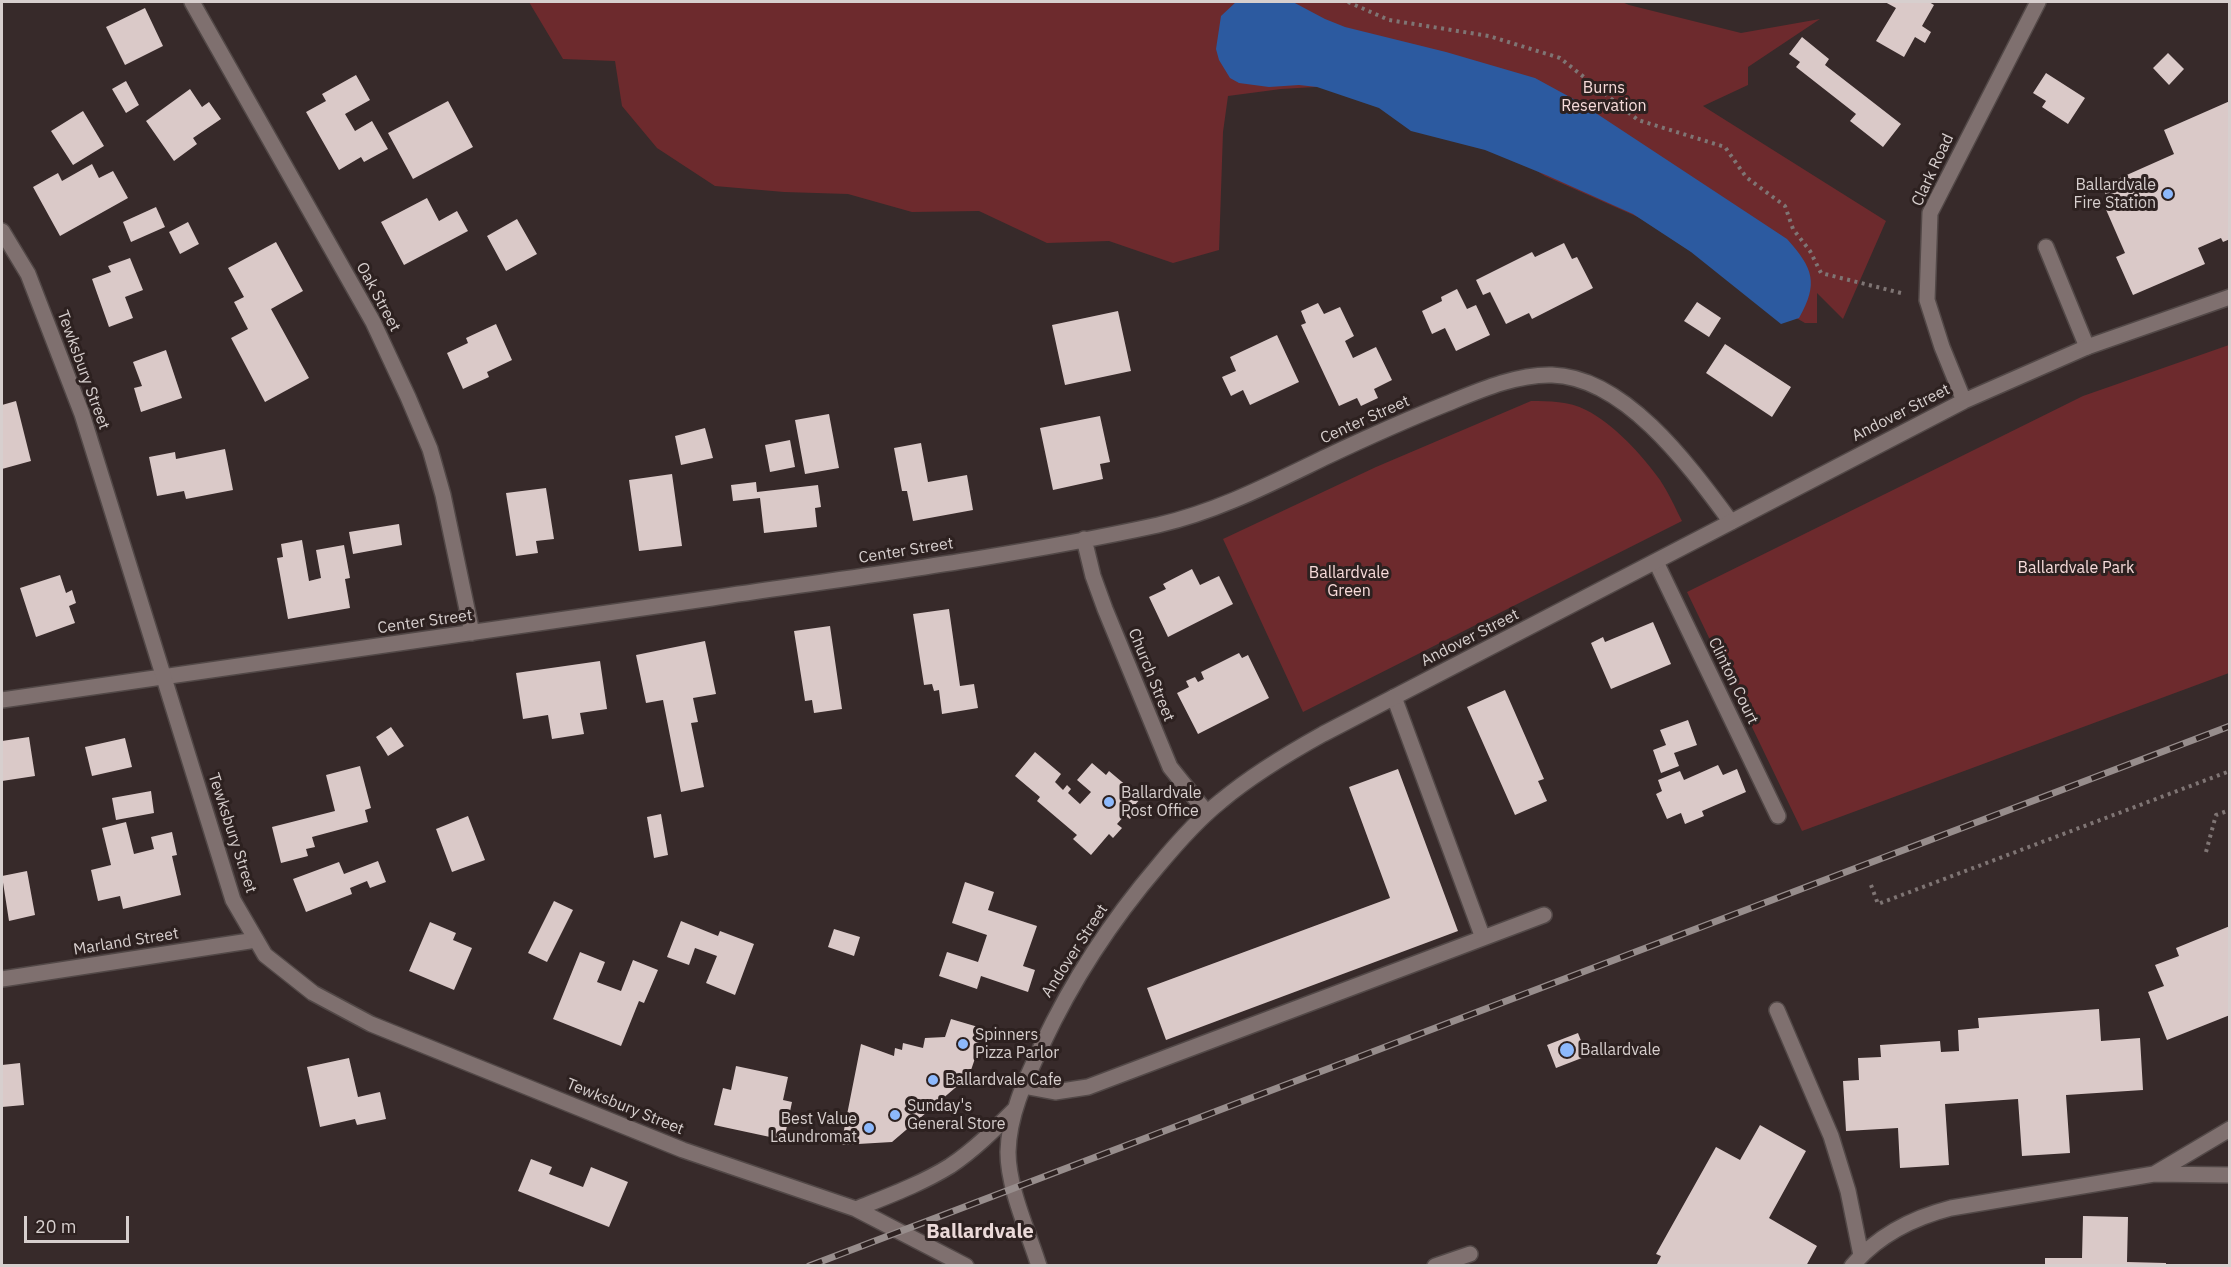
<!DOCTYPE html>
<style>
body{margin:0}
#map{position:relative;width:2231px;height:1267px;overflow:hidden;background:#372a2a;font-family:"IBM Plex Sans",sans-serif}
canvas{display:block}
.frame{position:absolute;inset:0;border:3px solid #d7cfce;pointer-events:none}
.scale{position:absolute;left:24px;top:1216px;width:105px;height:27px;box-sizing:border-box;border:3px solid #d7cfce;border-top:0;padding-left:8px;font-size:18px;line-height:21px;white-space:nowrap;color:#d7cfce;-webkit-text-stroke:4px #2d2120;paint-order:stroke}
</style>
<div id="map">
<canvas width="2231" height="1267"></canvas>
<div class="frame"></div>
<div class="scale">20 m</div>
</div>
<script>
const ctx = document.querySelector('canvas').getContext('2d');
ctx.lineJoin = 'round';
function fill(path, color) { ctx.fillStyle = color; ctx.fill(path, 'evenodd'); }
function stroke(path, color, width, dash) { ctx.strokeStyle = color; ctx.lineWidth = width; ctx.lineCap = dash ? 'butt' : 'round'; ctx.setLineDash(dash || []); ctx.stroke(path); }
function write(font, color, halo, rows, align = 'center') {
  ctx.font = font + ' "IBM Plex Sans",sans-serif'; ctx.lineWidth = 6; ctx.setLineDash([]); ctx.textBaseline = 'middle'; ctx.strokeStyle = halo; ctx.fillStyle = color; for (const [text, x, y, turn = 0] of rows) {
    ctx.save(); ctx.translate(x, y); ctx.rotate((+turn || 0) * Math.PI / 180); ctx.textAlign = isNaN(turn) ? turn : align; if (halo) ctx.strokeText(text, 0, 0); ctx.fillText(text, 0, 0); ctx.restore();
  }
}
const green = new Path2D(`
 M529,2H1622L1629,5L1741,33L1820,19L1748,67V85L1703,106L1886,221L1843,319L1817,293V323H1805L1760,297L1721,266L1640,218L1545,176L1504,150L1332,86L1281,89L1228,96L1223,132L1219,250L1173,263L1109,241L1047,243L979,211L912,212L848,194L784,192L715,186L657,148L622,106L615,61L563,59Z
 M2229,345V673L1802,831L1687,592L2083,396Z
 M1531,401C1549,401 1569,401 1586,410C1614,424 1641,454 1660,480C1668,492 1675,507 1682,521L1303,712L1223,539L1376,467Z`);
const water = new Path2D(`
 M1236,2H1293L1325,19L1345,27L1446,52L1535,78L1579,102L1787,239C1813,268 1819,283 1799,318L1781,324L1691,252L1633,214L1546,175L1485,150L1411,131L1379,108L1317,87L1299,85L1269,87L1239,83L1230,78L1219,60L1216,49L1221,16Z`);
const building = new Path2D(`
 M1885,2H1929L1934,5L1922,26L1931,32L1925,43L1915,37L1904,57L1876,41L1896,8Z
 M145,8L163,46L125,65L106,27Z
 M1802,37L1829,59L1825,65L1901,124L1883,147L1850,121L1856,114L1796,67L1800,62L1789,54Z
 M2168,53L2184,69L2169,85L2153,68Z
 M2046,73L2085,98L2068,124L2042,107L2046,101L2033,93Z
 M356,75L370,100L345,114L355,131L372,121L388,149L364,162L361,157L339,170L306,112L326,101L322,94Z
 M126,81L139,105L126,113L112,89Z
 M190,89L202,107L209,102L221,119L193,138L197,144L174,161L146,121Z
 M448,101L473,147L413,179L388,133Z
 M2230,101V239L2223,242L2221,238L2198,248L2205,264L2133,295L2116,257L2125,253L2104,205L2109,202L2102,186L2174,154L2164,130Z
 M83,111L104,146L73,165L51,131Z
 M92,164L99,178L113,171L128,198L60,236L33,187L58,173L62,181Z
 M427,198L439,221L457,211L468,231L404,265L381,222Z
 M156,207L165,227L131,242L123,222Z
 M517,219L537,254L506,271L487,236Z
 M188,222L199,244L180,254L169,232Z
 M276,242L303,291L271,309L309,378L265,402L231,338L248,329L234,302L244,297L228,268Z
 M1564,243L1572,259L1577,257L1593,288L1532,319L1529,313L1506,324L1490,292L1483,295L1476,280L1532,252L1535,257Z
 M130,258L143,290L125,297L133,318L109,327L92,279L111,272L108,266Z
 M1457,289L1467,309L1476,305L1490,335L1456,351L1445,328L1432,334L1422,311L1442,301L1441,297Z
 M1697,302L1721,318L1709,337L1684,321Z
 M1318,303L1324,314L1340,307L1354,336L1345,341L1353,358L1376,347L1392,380L1374,389L1378,398L1361,406L1357,398L1339,406L1301,325L1306,323L1301,311Z
 M1118,311L1131,371L1065,385L1052,325Z
 M496,324L512,360L487,372L489,377L463,389L447,353L468,343L466,338Z
 M1277,335L1299,382L1250,405L1243,390L1231,396L1222,377L1236,371L1230,357Z
 M1725,344L1791,387L1772,417L1706,373Z
 M166,350L182,398L141,412L134,388L142,386L133,362Z
 M16,401L31,461L2,469V405Z
 M829,414L839,468L805,474L795,420Z
 M1100,416L1110,462L1100,464L1103,479L1053,490L1040,428Z
 M705,428L713,458L681,465L675,436Z
 M790,440L795,467L770,472L765,445Z
 M921,443L928,482L967,475L973,510L913,521L907,491H902L894,448Z
 M225,449L233,490L186,499L184,491L157,496L149,457L175,452L176,459Z
 M672,474L682,546L639,551L629,480Z
 M756,482L757,492L818,485L821,507L815,508L817,527L764,533L760,498L733,501L731,485Z
 M546,488L554,539L536,541L538,553L516,556L506,493Z
 M399,524L402,545L353,554L349,532Z
 M302,540L309,581L321,578L316,550L344,545L350,578L345,579L350,608L288,619L277,558L283,557L281,544Z
 M1192,569L1200,585L1219,576L1233,604L1168,637L1149,597L1166,589L1163,584Z
 M60,575L66,593L72,590L76,603L69,606L75,623L36,637L20,588Z
 M949,609L960,686L974,684L978,708L942,714L939,690L934,691L932,684L924,685L913,614Z
 M1653,622L1671,664L1611,689L1591,643L1603,637L1605,642Z
 M830,626L842,709L814,713L812,700L805,701L794,631Z
 M705,641L716,694L693,698L698,722L691,723L704,787L681,792L663,700L646,703L636,655Z
 M1239,653L1242,658L1248,655L1269,698L1198,734L1177,693L1189,687L1186,681L1195,677L1198,682L1204,679L1201,672Z
 M600,661L607,709L580,713L584,734L552,739L548,715L523,719L516,673Z
 M1505,690L1544,779L1538,781L1547,801L1515,815L1467,707Z
 M1688,720L1697,745L1674,753L1679,766L1661,773L1653,750L1666,745L1660,730Z
 M391,727L404,746L388,756L376,737Z
 M29,737L35,776L2,781V741Z
 M125,738L132,767L92,776L85,747Z
 M1035,752L1061,774L1055,782L1063,790L1067,785L1071,789L1068,793L1080,804L1091,792L1077,780L1092,763L1106,775L1109,771L1141,798L1134,806L1138,809L1130,819L1125,815L1117,824L1122,828L1113,838L1109,834L1091,855L1073,839L1077,835L1037,801L1040,797L1015,776Z
 M1718,765L1723,775L1737,769L1746,792L1702,811L1704,816L1685,824L1681,813L1667,819L1656,794L1662,791L1658,780L1680,771L1684,780Z
 M360,766L371,808L365,810L368,822L312,837L315,847L306,849L308,856L281,863L272,827L335,811L326,775Z
 M1398,769L1458,931L1166,1040L1147,988L1390,898L1349,787Z
 M151,791L154,813L116,820L112,798Z
 M661,814L668,855L654,858L647,817Z
 M468,816L485,860L452,872L436,829Z
 M126,822L134,854L154,849L151,837L172,832L177,855L172,856L181,895L123,909L120,896L98,901L91,870L111,865L102,828Z
 M378,861L386,882L370,888L367,881L350,888L352,894L306,912L293,879L339,862L344,874Z
 M27,871L35,915L9,921L2,876Z
 M965,882L994,892L988,910L1037,926L1023,966L1035,970L1028,992L981,976L977,989L939,976L947,952L978,962L987,935L952,923Z
 M554,901L573,910L547,962L528,953Z
 M681,921L718,936L720,931L754,944L735,995L706,983L717,956L695,948L689,965L667,957Z
 M430,922L456,933L453,940L472,948L454,990L409,971Z
 M2230,926V1015L2167,1040L2148,992L2164,986L2155,965L2179,956L2176,948Z
 M834,929L860,937L854,956L828,947Z
 M580,952L605,962L597,982L621,991L633,960L658,970L644,1003L639,1001L621,1046L553,1019Z
 M2099,1009L2101,1041L2140,1038L2143,1090L2066,1095L2070,1153L2022,1156L2018,1099L1945,1104L1949,1165L1900,1168L1898,1128L1846,1131L1843,1081L1859,1080L1858,1058L1881,1057L1880,1045L1940,1041L1941,1052L1959,1051L1958,1030L1979,1028L1978,1018Z
 M951,1019L985,1029L969,1076L892,1142L841,1145L861,1044L894,1056L895,1048L902,1050L903,1043L923,1048L925,1038L945,1037Z
 M1578,1033L1587,1056L1556,1068L1547,1045Z
 M349,1058L358,1097L380,1092L386,1119L357,1125L355,1119L320,1127L307,1067Z
 M20,1063L24,1105L2,1107V1065Z
 M736,1066L788,1077L783,1100L792,1102L784,1140L714,1125L723,1088L731,1090Z
 M1760,1125L1806,1151L1769,1218L1817,1246L1806,1266H1753L1750,1264L1749,1266H1656L1661,1256L1656,1254L1716,1147L1740,1160Z
 M531,1159L552,1167L549,1174L583,1187L591,1167L628,1182L609,1227L518,1191Z
 M2083,1216L2128,1217L2127,1262L2166,1263V1266H2045V1258H2082Z`);
const path = new Path2D(`
 M1348,2L1389,20L1489,36L1560,58L1638,120L1725,147L1746,177L1785,206L1793,229L1810,251L1821,273L1901,293
 M2206,852L2216,815L2230,810
 M1871,885L1878,904L2230,771`);
const lane = new Path2D(`
 M2046,247L2087,347
 M1394,697L1483,938
 M1777,1010L1831,1136L1848,1191L1861,1255
 M1023,1086L1055,1092L1088,1087L1544,915
 M2154,1174L2230,1129
 M1435,1266L1470,1254
 M1852,1266C1878,1235 1912,1218 1951,1208L2154,1174L2230,1175`);
const street = new Path2D(`
 M192,2L373,322L408,397L430,449L443,495L472,633
 M1084,539L1093,576L1105,609L1170,767L1207,813
 M1656,562L1778,816
 M2,700C239,666 476,633 712,598C861,576 1011,557 1158,525C1219,511 1272,483 1328,456C1366,438 1406,420 1446,404C1478,391 1516,374 1552,375C1626,377 1691,468 1731,522
 M2,979L256,940`);
const secondary = new Path2D(`
 M2,231L28,274L82,414L233,900L265,955L313,993L371,1024L683,1150L856,1209L966,1266
 M1964,401L1942,347L1927,300L1930,213L2038,2
 M856,1209C888,1196 921,1184 950,1166C974,1150 994,1130 1014,1110
 M1039,1266C1028,1231 1008,1188 1008,1152C1009,1113 1026,1079 1042,1045C1073,979 1111,921 1158,866C1177,843 1197,820 1221,801C1252,775 1287,754 1323,734L1964,401L2087,347L2230,297`);
const rail = new Path2D(`
 M809,1266L2230,726`);
const markers = [
 [2168,194,6,"#8db9fc"],
 [1109,802,6,"#8db9fc"],
 [963,1044,6,"#8db9fc"],
 [1567,1050,8,"#8db9fc"],
 [933,1080,6,"#8db9fc"],
 [895,1115,6,"#8db9fc"],
 [869,1128,6,"#8db9fc"]
];
const parkNames = [
 ["Burns",1604,88],
 ["Reservation",1604,106],
 ["Ballardvale Park",2076,568],
 ["Ballardvale",1349,573],
 ["Green",1349,591]
];
const streetNames = [
 ["Clark Road",1933,170,-65],
 ["Oak Street",378,297,62],
 ["Tewksbury Street",83,370,70],
 ["Andover Street",1901,413,-27],
 ["Center Street",1365,420,-24],
 ["Center Street",906,551,-9],
 ["Center Street",425,622,-8],
 ["Andover Street",1470,638,-27],
 ["Church Street",1151,675,68],
 ["Clinton Court",1733,681,64],
 ["Tewksbury Street",232,833,72],
 ["Marland Street",126,942,-9],
 ["Andover Street",1075,951,-57],
 ["Tewksbury Street",625,1107,22]
];
const poiNames = [
 ["Ballardvale",2156,185,"right"],
 ["Fire Station",2156,203,"right"],
 ["Ballardvale",1121,793],
 ["Post Office",1121,811],
 ["Spinners",975,1035],
 ["Pizza Parlor",975,1053],
 ["Ballardvale",1580,1050],
 ["Ballardvale Cafe",945,1080],
 ["Sunday's",907,1106],
 ["General Store",907,1124],
 ["Best Value",857,1119,"right"],
 ["Laundromat",857,1137,"right"]
];
const quarterNames = [
 ["Ballardvale",980,1232]
];
fill(green, '#6d2a2d');
fill(water, '#2c5aa0');
fill(building, '#dac9c8');
stroke(lane, '#524847', 18);
stroke(street, '#524847', 18);
stroke(secondary, '#524847', 18);
stroke(path, '#7f7574', 4, [3, 4.5]);
stroke(lane, '#7f706f', 15);
stroke(street, '#7f706f', 15);
stroke(secondary, '#7f706f', 15);
stroke(rail, '#978d8c', 7);
stroke(rail, '#2d2120', 4.5, [14]);
for (const [x, y, r, color] of markers) { const dot = new Path2D(); dot.arc(x, y, r, 0, 2 * Math.PI); ctx.fillStyle = color; ctx.fill(dot); stroke(dot, '#2d2120', 2); }
write('16px', '#f7dbda', '#2d2120', parkNames);
write('16px', '#d7cfce', '#2d2120', streetNames);
write('16px', '#d7cfce', '#2d2120', poiNames, 'left');
write('bold 20px', '#ebdad9', '#2d2120', quarterNames);
</script>
